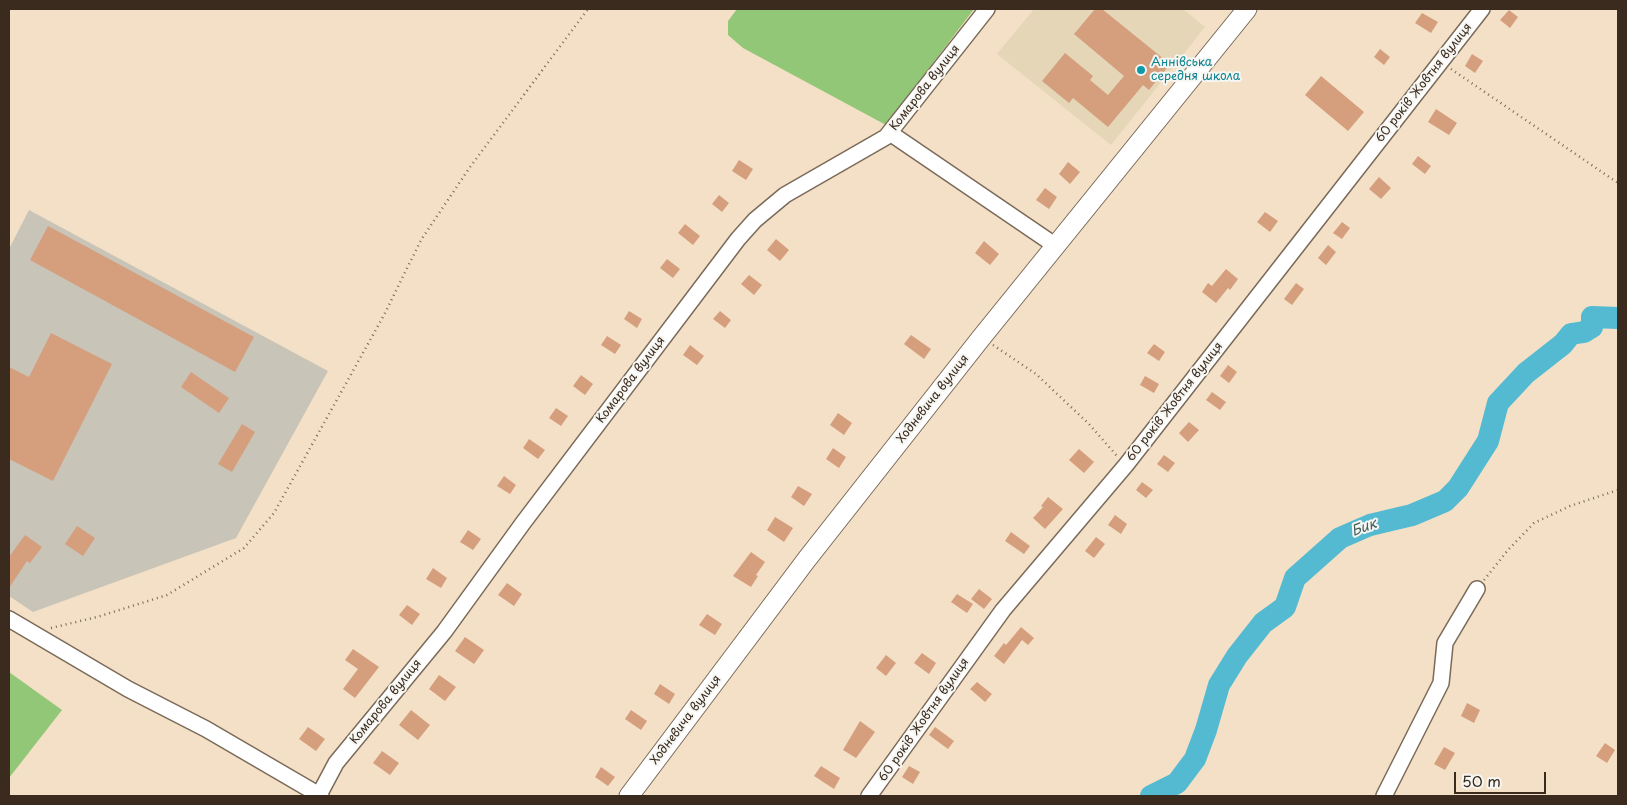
<!DOCTYPE html>
<meta charset="utf-8">
<style>
body{margin:0}
#map{position:relative;width:1627px;height:805px;overflow:hidden;background:#f3e0c6;font-family:"Playpen Sans",sans-serif}
canvas{display:block}
.frame{position:absolute;inset:0;border:10px solid #3b2a1e;pointer-events:none}
.scale{position:absolute;left:1454px;top:772px;width:92px;height:22px;box-sizing:border-box;border:2px solid #3b2a1e;border-top:0;padding-left:6px;font-size:15px;line-height:18px;white-space:nowrap;color:#3b2a1e;-webkit-text-stroke:4px #f6f6f2;paint-order:stroke}
</style>
<div id="map">
<canvas width="1627" height="805"></canvas>
<div class="frame"></div>
<div class="scale">50 m</div>
</div>
<script>
const ctx = document.querySelector('canvas').getContext('2d');
ctx.lineJoin = 'round';
function fill(path, color) { ctx.fillStyle = color; ctx.fill(path, 'evenodd'); }
function stroke(path, color, width, dash) { ctx.strokeStyle = color; ctx.lineWidth = width; ctx.lineCap = dash ? 'butt' : 'round'; ctx.setLineDash(dash || []); ctx.stroke(path); }
function write(font, color, halo, rows, align = 'center') {
  ctx.font = font + ' "Playpen Sans",sans-serif'; ctx.lineWidth = 4; ctx.setLineDash([]); ctx.textBaseline = 'middle'; ctx.strokeStyle = halo; ctx.fillStyle = color; for (const [text, x, y, turn = 0] of rows) {
    ctx.save(); ctx.translate(x, y); ctx.rotate((+turn || 0) * Math.PI / 180); ctx.textAlign = isNaN(turn) ? turn : align; if (halo) ctx.strokeText(text, 0, 0); ctx.fillText(text, 0, 0); ctx.restore();
  }
}
const built = new Path2D(`
 M1034,9H1183L1205,27L1111,145L997,54Z`);
const industrial = new Path2D(`
 M29,210L328,371L236,538L33,612L9,596V249Z`);
const green = new Path2D(`
 M737,9H974L886,125L743,48L728,35V21Z
 M9,672L62,710L9,778Z`);
const river = new Path2D(`
 M1151,796L1177,783L1195,759L1206,730L1219,685L1237,656L1263,623L1285,607L1295,578L1340,538L1370,525L1412,515L1445,501L1458,488L1488,441L1498,403L1526,373L1563,344L1571,334L1584,332L1592,327V317L1618,318`);
const building = new Path2D(`
 M1095,9H1102L1170,64L1149,90L1143,85L1108,127L1073,98L1069,103L1042,81L1065,53L1093,76L1090,80L1108,95L1124,76L1074,34Z
 M1509,10L1518,17L1510,28L1500,20Z
 M1422,13L1438,22L1431,33L1415,23Z
 M1380,49L1390,57L1384,65L1374,57Z
 M1472,54L1483,61L1475,73L1465,66Z
 M1321,76L1364,112L1348,131L1305,95Z
 M1436,109L1457,123L1449,135L1428,122Z
 M1418,156L1431,166L1425,174L1412,164Z
 M739,160L753,169L746,180L732,171Z
 M1068,162L1080,172L1070,184L1059,174Z
 M1379,177L1391,188L1381,199L1369,189Z
 M1045,188L1057,197L1049,209L1036,200Z
 M719,195L729,203L722,212L712,204Z
 M1265,212L1278,221L1270,232L1257,222Z
 M1342,222L1350,228L1342,239L1333,233Z
 M685,224L700,236L693,245L678,233Z
 M48,226L254,337L235,372L30,260Z
 M776,239L789,250L780,261L767,250Z
 M984,241L999,254L990,265L975,253Z
 M1328,245L1336,252L1326,265L1318,258Z
 M667,259L680,269L673,278L660,268Z
 M1226,269L1238,279L1230,290L1228,288L1216,303L1202,292L1208,283L1212,286Z
 M749,275L762,285L754,295L741,284Z
 M1296,283L1304,289L1292,305L1284,299Z
 M629,311L642,319L637,328L624,319Z
 M720,311L731,320L725,328L713,319Z
 M51,333L112,364L53,481L9,459V367L29,377Z
 M911,335L931,349L924,359L904,344Z
 M607,336L621,345L615,354L601,345Z
 M1154,344L1165,352L1159,361L1147,353Z
 M690,345L704,356L697,365L683,355Z
 M1228,365L1237,372L1229,383L1220,376Z
 M191,372L229,398L219,413L181,387Z
 M581,375L593,384L585,395L573,386Z
 M1145,376L1159,384L1154,393L1140,385Z
 M1212,392L1226,402L1220,410L1206,400Z
 M556,408L568,416L561,426L549,418Z
 M838,413L852,423L844,435L830,425Z
 M1189,422L1199,430L1188,442L1179,433Z
 M242,424L255,432L232,472L218,464Z
 M529,439L545,450L538,459L523,448Z
 M833,448L846,457L839,468L826,459Z
 M1079,449L1094,462L1084,473L1069,460Z
 M1164,455L1175,463L1168,472L1157,464Z
 M504,476L516,485L510,494L497,486Z
 M1142,482L1153,490L1146,498L1136,490Z
 M798,486L812,494L804,506L791,497Z
 M1048,497L1063,509L1045,529L1033,518L1043,507L1041,506Z
 M1115,515L1127,524L1121,534L1108,525Z
 M775,517L793,528L784,542L767,530Z
 M77,526L95,538L83,556L65,544Z
 M468,530L481,539L473,550L460,542Z
 M1011,532L1030,546L1024,554L1005,541Z
 M25,535L42,547L30,563L27,561L9,588V557Z
 M1096,537L1105,544L1094,558L1085,551Z
 M751,552L765,562L756,575L758,576L751,587L733,576Z
 M433,568L447,578L441,588L426,579Z
 M507,583L522,594L514,606L498,595Z
 M979,589L992,599L984,609L971,599Z
 M957,594L973,604L967,613L951,602Z
 M407,605L420,614L412,625L399,615Z
 M707,614L722,624L715,635L699,625Z
 M1021,627L1034,638L1028,645L1022,640L1004,664L994,656L1004,643L1006,645Z
 M465,637L484,650L474,664L455,651Z
 M353,649L379,667L355,698L343,689L358,669L345,660Z
 M922,653L936,663L929,674L914,663Z
 M886,655L896,663L886,676L876,668Z
 M439,675L456,687L445,701L429,689Z
 M977,682L992,694L985,702L970,689Z
 M660,684L675,694L669,704L654,694Z
 M1467,703L1480,710L1474,723L1461,716Z
 M411,710L430,725L418,740L399,725Z
 M631,710L647,721L641,730L625,719Z
 M860,721L875,732L856,758L843,750Z
 M308,727L325,739L316,751L299,739Z
 M935,727L954,741L948,749L929,735Z
 M1605,743L1615,750L1607,763L1596,756Z
 M1444,747L1455,753L1445,770L1434,764Z
 M382,751L399,763L390,775L373,763Z
 M821,766L840,778L834,789L814,776Z
 M909,766L920,772L913,784L902,777Z
 M601,767L615,777L608,786L595,777Z`);
const path = new Path2D(`
 M1451,69L1618,183
 M993,345L1036,374L1089,424L1117,456
 M1484,580L1508,550L1534,523L1570,506L1618,490
 M51,628L97,617L167,595L244,548L274,513L384,315L421,240L470,167L588,9`);
const minor = new Path2D(`
 M890,133L1056,246
 M9,619L128,689L206,729L321,796
 M319,795L336,763L444,632L523,523L738,239L755,220L785,195L886,137L987,9
 M869,796L1003,610L1126,465L1482,9
 M1384,796L1441,683L1445,643L1477,589`);
const major = new Path2D(`
 M629,796L807,559L981,338L1247,9`);
const markers = [
 [1141,70,5,"#0f9aa8"]
];
const cultureNames = [
 ["Аннівська",1151,63],
 ["середня школа",1151,77]
];
const streetNames = [
 ["60 років Жовтня вулиця",1424,83,-52],
 ["Комарова вулиця",925,88,-52],
 ["Комарова вулиця",631,380,-53],
 ["Ходневича вулиця",933,399,-52],
 ["60 років Жовтня вулиця",1175,402,-52],
 ["Комарова вулиця",386,702,-51],
 ["Ходневича вулиця",686,720,-53],
 ["60 років Жовтня вулиця",924,720,-55]
];
const waterNames = [
 ["Бик",1364,528,-20]
];
fill(built, '#e4d6b7');
fill(industrial, '#c8c4b8');
fill(green, '#93c778');
stroke(river, '#53bad1', 22);
fill(building, '#d59f7e');
stroke(minor, '#7b6a59', 18);
stroke(major, '#7b6a59', 21);
stroke(path, '#7b6a59', 2.5, [1, 4]);
stroke(minor, '#fff', 15);
stroke(major, '#fff', 19);
for (const [x, y, r, color] of markers) { const dot = new Path2D(); dot.arc(x, y, r, 0, 2 * Math.PI); ctx.fillStyle = color; ctx.fill(dot); stroke(dot, '#f6f6f2', 2); }
write('12px', '#0d838f', '#f6f6f2', cultureNames, 'left');
write('12px', '#3b2a1e', '#f6f6f2', streetNames);
write('italic 14px', '#435c5d', '#f6f6f2', waterNames);
</script>
